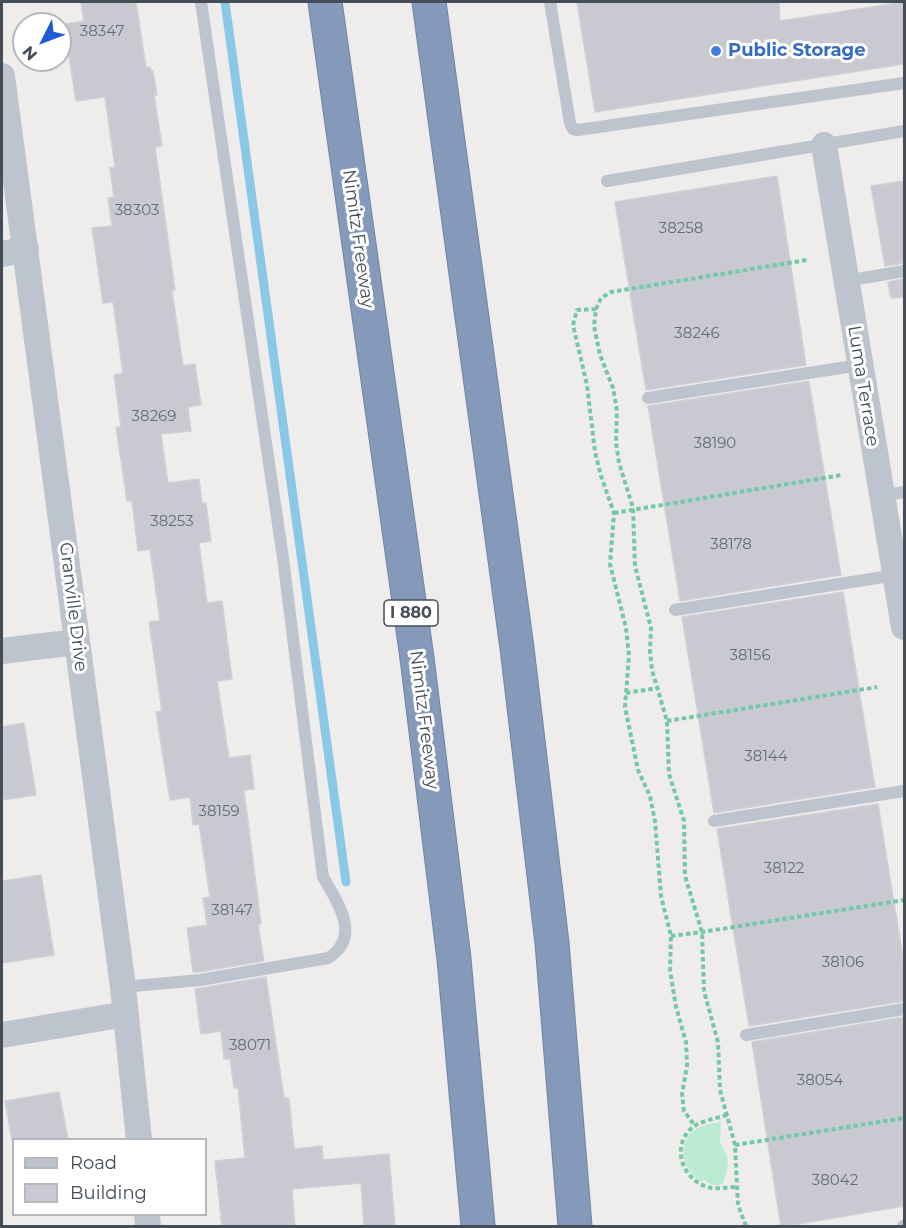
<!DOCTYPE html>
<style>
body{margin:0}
#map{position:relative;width:906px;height:1228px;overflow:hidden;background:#efecec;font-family:Montserrat,sans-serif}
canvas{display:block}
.frame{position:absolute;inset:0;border:3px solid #454d58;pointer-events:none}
.legend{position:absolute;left:12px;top:1138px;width:195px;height:78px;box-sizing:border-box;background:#fff;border:2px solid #b5b8bc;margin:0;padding:8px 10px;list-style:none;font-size:18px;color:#454d58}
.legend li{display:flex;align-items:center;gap:12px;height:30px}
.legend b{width:30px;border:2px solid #b5b8bc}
.north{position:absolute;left:12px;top:12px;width:60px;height:60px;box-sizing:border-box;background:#fff;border:2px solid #b5b8bc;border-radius:50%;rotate:228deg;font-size:16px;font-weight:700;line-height:24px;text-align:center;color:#454d58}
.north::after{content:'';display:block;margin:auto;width:21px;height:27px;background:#205ad5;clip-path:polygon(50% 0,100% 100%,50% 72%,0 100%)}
</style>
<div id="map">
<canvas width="906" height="1228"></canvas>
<div class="frame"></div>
<ul class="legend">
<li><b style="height:8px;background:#bdc4ce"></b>Road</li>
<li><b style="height:16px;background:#c9cad1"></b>Building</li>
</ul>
<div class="north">N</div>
</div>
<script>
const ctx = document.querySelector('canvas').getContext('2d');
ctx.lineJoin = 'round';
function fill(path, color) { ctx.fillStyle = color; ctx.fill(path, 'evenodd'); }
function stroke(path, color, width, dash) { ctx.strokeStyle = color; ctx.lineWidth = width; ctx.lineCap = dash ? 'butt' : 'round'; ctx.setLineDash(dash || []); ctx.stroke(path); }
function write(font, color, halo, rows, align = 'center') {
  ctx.font = font + ' Montserrat,sans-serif'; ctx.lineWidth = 6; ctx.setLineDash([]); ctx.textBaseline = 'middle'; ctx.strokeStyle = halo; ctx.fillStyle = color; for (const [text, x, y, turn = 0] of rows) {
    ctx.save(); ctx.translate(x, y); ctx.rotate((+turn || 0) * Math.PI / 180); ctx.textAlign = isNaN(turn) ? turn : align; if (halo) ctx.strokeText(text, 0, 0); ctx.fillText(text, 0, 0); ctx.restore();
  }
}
const green = new Path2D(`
 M721,1122L720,1142L727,1156L728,1167L723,1184C715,1186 711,1186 705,1180L702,1182C682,1171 674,1141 698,1128C705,1124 713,1123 721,1122Z`);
const stream = new Path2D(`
 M225,2L346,882`);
const building = new Path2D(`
 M81,2H136L146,68L150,67L151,71H153L157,95H154L162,146L155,147L175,290L172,291L183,366L195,364L201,405L188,407L191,431L161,434L168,483L199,479L202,503H206L211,541L199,543L207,603L222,601L232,679L217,681L229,758L250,755L254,789L244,790L261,924H258L264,961L199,972H193L187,928L207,925L203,898L210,897L199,824L193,825L190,797L170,800L156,712L162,711L149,622L160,621L150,549L138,551L132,501H127L116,427H121L114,375L123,373L113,302L103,303L92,228L112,226L108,198L114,197L110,168L115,167L105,97L76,101L64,24L84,21Z
 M577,2H779L780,21L904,2V64L595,112Z
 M777,176L806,365L646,390L615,202Z
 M904,181V263L885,266L871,186Z
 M904,279V297L891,298L888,282Z
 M809,381L841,575L680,601L648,406Z
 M843,592L875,787L714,813L682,617Z
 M24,723L36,795L2,800V727Z
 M878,804L904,964V1001L749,1026L717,829Z
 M41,875L54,955L2,963V881Z
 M266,977L284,1098H289L294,1149L322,1146L323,1160L389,1154L395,1227H364L361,1183L292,1189L295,1227H222L215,1161L245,1158L238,1088H234L230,1059H224L221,1031L201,1034L195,989Z
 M904,1017V1206L781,1227L752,1042Z
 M59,1092L68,1140H12L5,1101Z`);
const path = new Path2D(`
 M596,309L577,310L573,325L587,385L595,452L601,476L614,513L610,564L626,628L629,656L625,707L638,770L650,796L655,821L661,896L671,936L670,970L676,1007L686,1042L687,1066L682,1094L684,1111L695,1126
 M614,513L842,475
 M626,693L658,688
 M667,721L877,687
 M671,936L702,932L904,900
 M727,1115C717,1118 705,1120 696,1125C669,1142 681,1180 708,1187C716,1190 728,1187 736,1187
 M735,1145L904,1118
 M746,1226L738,1205L735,1145L720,1090L718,1042L704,991L702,932L685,876L684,821L669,774L667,721L652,670L650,651L651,628L635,566L633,508L619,463L616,443L617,411L613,388L600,355L594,326L596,309L601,298L611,292L807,260`);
const service = new Path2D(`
 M550,2L570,123L573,129L578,130L904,83
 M607,181L904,131
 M846,281L904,271
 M648,398L860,365
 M882,496L904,492
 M675,610L896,575
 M714,821L904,791
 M123,987L200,980L328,958C362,937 338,903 323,877L283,558L201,2
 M746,1035L904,1009
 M903,1226H904`);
const minor = new Path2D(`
 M2,76L123,987L139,1140
 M824,145L904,627
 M2,254L26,249
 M2,651L77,642
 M2,1035L126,1014
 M147,1214L148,1226`);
const motorway = new Path2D(`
 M325,2L417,658L454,959L478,1226
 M429,2L517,648L552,943L575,1226`);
const markers = [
 [716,51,6,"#3f7fe0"]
];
const numberNames = [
 ["38347",102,32],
 ["38303",137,211],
 ["38258",681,229],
 ["38246",697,334],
 ["38269",154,417],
 ["38190",715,444],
 ["38253",172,522],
 ["38178",731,545],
 ["38156",750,656],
 ["38144",766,757],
 ["38159",219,812],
 ["38122",784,869],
 ["38147",232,911],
 ["38106",843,963],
 ["38071",250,1046],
 ["38054",820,1081],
 ["38042",835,1181]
];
const shields = [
 [411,613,54]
];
const shieldNames = [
 ["I 880",411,613]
];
const shopNames = [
 ["Public Storage",728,51]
];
const streetNames = [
 ["Nimitz Freeway",358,239,82],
 ["Luma Terrace",863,386,81],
 ["Granville Drive",73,607,83],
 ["Nimitz Freeway",424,720,83]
];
fill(green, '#bbecd3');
stroke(stream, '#89c9e7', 9);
fill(building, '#c9cad1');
stroke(building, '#d0d1d7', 1.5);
stroke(motorway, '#7084a5', 35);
stroke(path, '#74c8a8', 4, [4.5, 3]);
stroke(service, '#bdc4ce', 12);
stroke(minor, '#bdc4ce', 26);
stroke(motorway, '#8599ba', 33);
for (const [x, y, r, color] of markers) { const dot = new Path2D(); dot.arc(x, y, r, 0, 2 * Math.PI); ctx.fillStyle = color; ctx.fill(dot); stroke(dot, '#fff', 2); }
write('15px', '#666c76', null, numberNames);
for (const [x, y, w] of shields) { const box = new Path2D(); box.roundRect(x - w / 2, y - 13, w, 26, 4.5); ctx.fillStyle = '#fff'; ctx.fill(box); stroke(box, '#454d58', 1.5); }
write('bold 16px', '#454d58', null, shieldNames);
write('bold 18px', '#366cbe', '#fff', shopNames, 'left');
write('18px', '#454d58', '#fff', streetNames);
</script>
